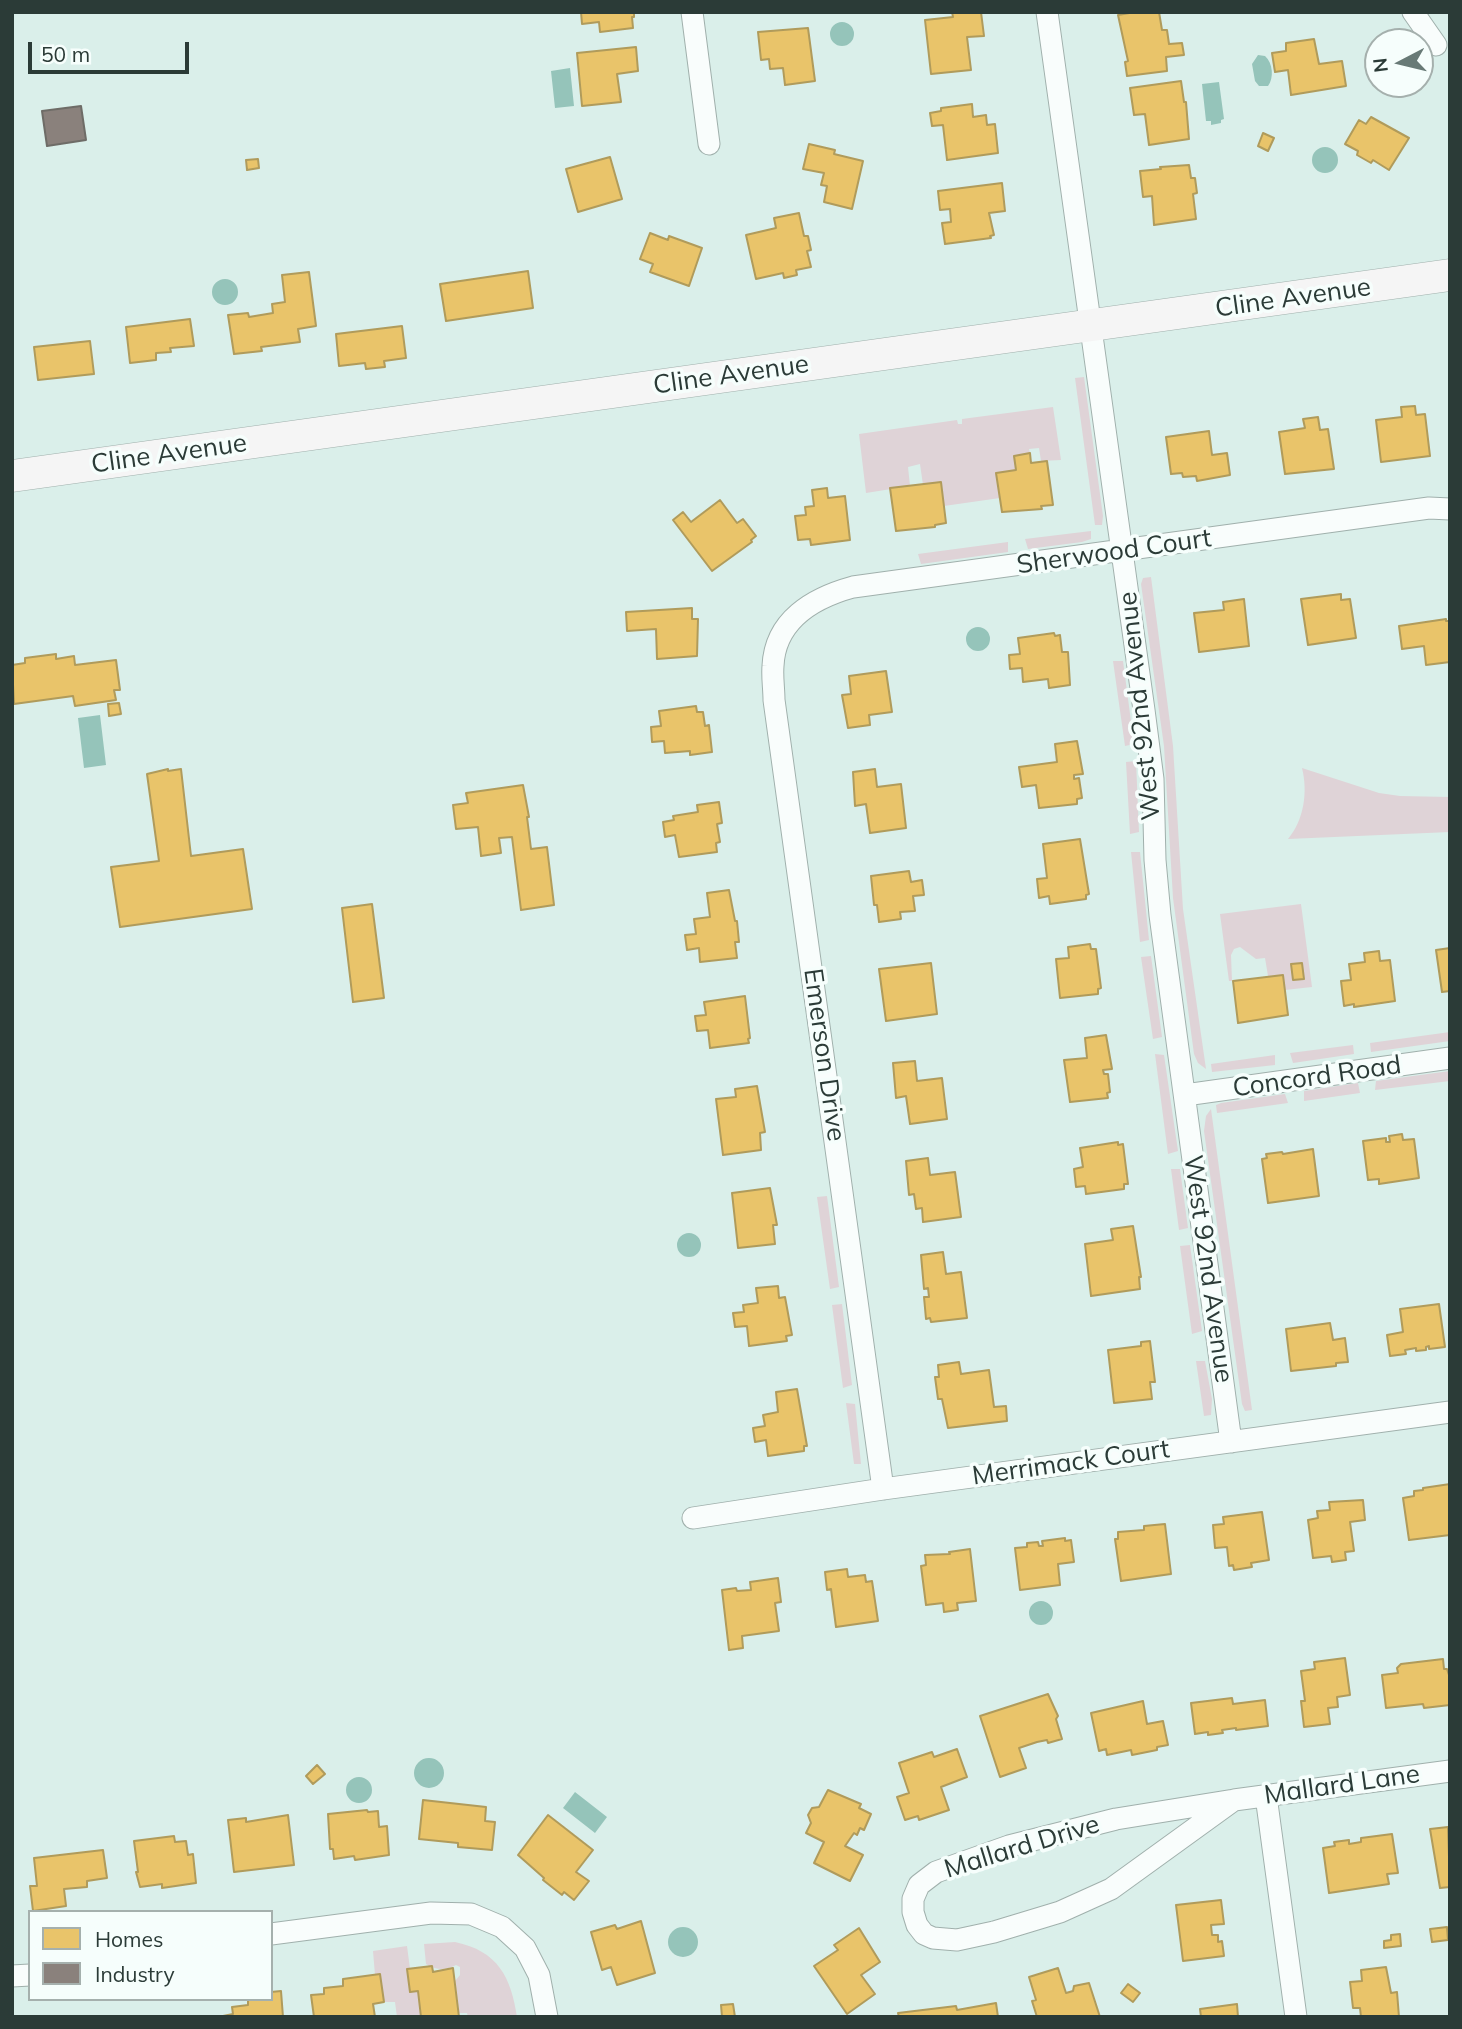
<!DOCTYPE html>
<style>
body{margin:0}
#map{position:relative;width:1462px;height:2029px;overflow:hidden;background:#daefea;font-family:Mulish,sans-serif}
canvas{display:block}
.frame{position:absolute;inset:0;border:14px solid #2b3b37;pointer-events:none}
.legend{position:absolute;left:28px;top:1910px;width:245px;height:91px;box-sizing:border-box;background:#f6fefc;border:2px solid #a5b0ad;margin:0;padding:9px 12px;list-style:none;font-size:21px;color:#2b3b37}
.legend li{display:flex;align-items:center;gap:14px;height:35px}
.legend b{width:35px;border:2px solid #a5b0ad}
.north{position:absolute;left:1364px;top:28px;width:70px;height:70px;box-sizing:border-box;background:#f6fefc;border:2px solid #a5b0ad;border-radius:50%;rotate:263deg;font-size:19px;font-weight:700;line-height:28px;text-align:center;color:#2b3b37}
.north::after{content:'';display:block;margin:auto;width:24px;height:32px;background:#687a76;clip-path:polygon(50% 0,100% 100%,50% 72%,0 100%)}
.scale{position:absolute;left:28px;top:42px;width:161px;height:32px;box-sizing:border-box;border:4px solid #2b3b37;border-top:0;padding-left:9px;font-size:21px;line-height:24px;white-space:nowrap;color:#2b3b37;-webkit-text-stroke:5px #f6fefc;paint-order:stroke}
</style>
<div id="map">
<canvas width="1462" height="2029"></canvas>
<div class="frame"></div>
<ul class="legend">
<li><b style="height:19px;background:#e9c46a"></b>Homes</li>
<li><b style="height:19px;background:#8a817c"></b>Industry</li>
</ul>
<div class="north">N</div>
<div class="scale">50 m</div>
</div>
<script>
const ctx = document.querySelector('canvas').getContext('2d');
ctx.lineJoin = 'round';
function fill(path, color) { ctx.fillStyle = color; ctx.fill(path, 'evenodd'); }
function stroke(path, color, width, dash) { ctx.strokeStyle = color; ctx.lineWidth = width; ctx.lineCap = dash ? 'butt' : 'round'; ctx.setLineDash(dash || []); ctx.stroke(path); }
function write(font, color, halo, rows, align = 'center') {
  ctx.font = font + ' Mulish,sans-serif'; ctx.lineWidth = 7; ctx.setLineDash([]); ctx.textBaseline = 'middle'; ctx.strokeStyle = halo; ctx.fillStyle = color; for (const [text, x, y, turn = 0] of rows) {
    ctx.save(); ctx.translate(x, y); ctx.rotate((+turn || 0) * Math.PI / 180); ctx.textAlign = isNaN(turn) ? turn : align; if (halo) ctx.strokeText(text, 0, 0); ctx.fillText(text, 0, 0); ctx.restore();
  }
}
const green = new Path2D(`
 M1084,377L1103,516L1102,525H1095L1075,378Z
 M1053,407L1061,460L1041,461L1039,448L1029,449L1030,453L1014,456L1016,470L996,473L1000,498L944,506L923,485L920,464L908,467L910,486L866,493L859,434L957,420L958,424H962V419Z
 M1091,531V539L1082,542L1028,549L1025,539Z
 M1008,542V552L921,564L918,554Z
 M1151,577L1173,746L1183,909L1206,1069L1198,1063L1194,1054L1173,898L1164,746L1141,584L1143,578Z
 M1113,661H1123L1134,744L1125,746Z
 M1136,761L1139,832L1130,834L1126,762Z
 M1302,768L1379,793L1400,796L1450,797V832L1288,839C1304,820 1308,792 1302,768Z
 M1131,852H1140L1149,940L1140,942Z
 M1301,904L1312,987L1285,990L1283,975L1268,976L1265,958L1256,959L1240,947L1234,949L1231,955L1232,981H1229L1220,914Z
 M1151,956L1162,1037L1153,1039L1141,957Z
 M1450,1032V1041L1371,1052L1370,1043Z
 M1353,1045L1354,1054L1293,1063L1290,1053Z
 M1155,1054L1164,1055L1178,1151L1168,1154Z
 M1275,1055V1065L1212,1072L1211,1064Z
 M1450,1071V1081L1375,1090L1376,1081Z
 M1358,1083L1360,1093L1304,1101V1091Z
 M1285,1094L1288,1103L1217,1113L1216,1105L1221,1103Z
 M1211,1109L1252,1410L1245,1411L1242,1404L1204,1131L1206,1116Z
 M1171,1169H1180L1188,1228L1179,1230Z
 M827,1196L839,1287L830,1289L817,1197Z
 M1190,1245L1202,1331L1192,1334L1180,1246Z
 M842,1304L852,1385L843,1388L832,1305Z
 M1196,1361H1205L1212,1399L1211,1415L1204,1416Z
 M846,1403L855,1404L861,1464H854Z
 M455,1942C498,1951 511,1977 517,2017H468L467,2013H459L455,1981L460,1975V1967L456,1965C445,1971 436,1970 426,1964L424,1944Z
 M407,1946L410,1969L407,1970L410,1992L418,1991L421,2017H397L395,2002H384L380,1975H375L373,1951Z`);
const water = new Path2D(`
 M830 34a12 12 0 1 1 24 0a12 12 0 1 1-24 0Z
 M1258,55L1265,56C1273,63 1274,78 1268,86H1259L1255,81L1252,64Z
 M570,68L574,106L555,108L551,71Z
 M1219,82L1224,119L1221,120V123L1211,125V121H1206L1202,84Z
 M1312 160a13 13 0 1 1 26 0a13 13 0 1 1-26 0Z
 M212 292a13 13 0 1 1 26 0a13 13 0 1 1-26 0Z
 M966 639a12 12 0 1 1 24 0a12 12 0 1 1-24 0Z
 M100,715L106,765L84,768L78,718Z
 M677 1245a12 12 0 1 1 24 0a12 12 0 1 1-24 0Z
 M1029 1613a12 12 0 1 1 24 0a12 12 0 1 1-24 0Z
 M414 1773a15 15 0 1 1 30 0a15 15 0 1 1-30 0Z
 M346 1790a13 13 0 1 1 26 0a13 13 0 1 1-26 0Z
 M575,1792L607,1817L595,1833L563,1808Z
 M668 1942a15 15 0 1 1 30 0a15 15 0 1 1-30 0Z`);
const homes = new Path2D(`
 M581,12H634V17H632L633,28L600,32L599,22L582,24Z
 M952,12H981L984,36L967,37L971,70L931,74L925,20L953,17Z
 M1135,12H1159L1162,30H1167L1169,44L1182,43L1184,55L1166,57L1167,71L1127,76L1125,62L1128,61L1118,15Z
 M808,28L815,81L785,85L783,68L770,69L769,59L761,60L758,32Z
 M1314,39L1319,64L1342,61L1346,86L1291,95L1288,70L1275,72L1272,53L1286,51V43Z
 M636,47L638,71L617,74L621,102L582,106L577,53Z
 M1181,81L1184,102H1186L1189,139L1149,145L1145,114L1134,115L1130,88Z
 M972,104L973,117L986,115L987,125L995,124L998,153L947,160L943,125L932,126L930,113L941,111V108Z
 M1371,117L1409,138L1389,170L1373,160L1371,163L1357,155L1358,151L1345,144L1359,120L1366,124Z
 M1263,133L1274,138L1268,151L1258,146Z
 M809,144L835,150L834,154L863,161L852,209L824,202L827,186L821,185L824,173L803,169Z
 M610,157L622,199L578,212L566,169Z
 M258,159L259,168L247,170L246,160Z
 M1189,165L1191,178H1195L1197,193L1193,194L1196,219L1154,225L1152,196L1143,197L1140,171L1161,169L1160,167Z
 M1002,183L1005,211L989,213L994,235L990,236L991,238L945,244L942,223L951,222L950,209L940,210L938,191Z
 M799,213L804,236H808L811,250L807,251L811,267L796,270L797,275L784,278L783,273L756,279L746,235L776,228L774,218Z
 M650,233L668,240L669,236L702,248L689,286L650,272L653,264L640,259Z
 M528,271L533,308L446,321L440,284Z
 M309,272L316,326L298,329L300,342L261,347L262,351L234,354L228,315L248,313L249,317L273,313L272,304L285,302L282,275Z
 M190,319L194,346L170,348L171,352L156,353V360L130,363L126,327Z
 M402,326L406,358L384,361L385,367L366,369L365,363L339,366L336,334Z
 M90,341L94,374L38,380L34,347Z
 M1415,406L1416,415L1425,414L1430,456L1381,462L1376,420L1402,417L1401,407Z
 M1318,417L1320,430L1328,429L1334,469L1285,474L1279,432L1305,428L1303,419Z
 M1209,431L1212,455L1227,453L1230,475L1197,481L1196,476L1183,477L1182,473L1171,474L1166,437Z
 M1030,453L1031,463L1047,461L1053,505L1041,506L1042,509L1002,512L996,473L1016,470L1014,456Z
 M941,482L946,523L935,525V527L896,531L890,488Z
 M827,488L828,498L845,496L850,540L811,545L810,539L798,540L795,516L806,515L805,507L814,506L812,490Z
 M720,500L737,523L743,519L756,536L751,540L752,542L712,571L673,520L683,512L691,522Z
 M1341,594V600L1350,599L1356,638L1308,645L1301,599Z
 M1244,599L1249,646L1199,652L1194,613L1224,610L1223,602Z
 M692,608V619H698L697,656L657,659L656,629L627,631L626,612Z
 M1446,619V621H1450V662L1426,665L1424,646L1402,649L1399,626Z
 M1054,633L1055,636L1060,635L1062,652H1068L1070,685L1049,688L1048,679L1023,682L1022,668L1010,669L1009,655L1020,654L1018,638Z
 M56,654V659L74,656L75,665L116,660L120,690H114L116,700L75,706L73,696L14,704L12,665L25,663V658Z
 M886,671L892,712L869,715L870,725L848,728L842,695L851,694L849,676Z
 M119,703L121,714L109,716L108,704Z
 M696,706L697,712H703L705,726L709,725L712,752L690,755V751L665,753L664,741L652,742L651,727L661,726L659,711Z
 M1077,741L1083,774L1074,775V779L1079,778L1082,798L1077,799V804L1039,808L1036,785L1022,787L1019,767L1057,762L1055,744Z
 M168,769V771L181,769L191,856L243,849L252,909L120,927L111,867L159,861L147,774Z
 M875,769L877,787L901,784L906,828L870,833L866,804L855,806L853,772Z
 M523,785L529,817H527L531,849L547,847L554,905L521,910L512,837L499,838L501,853L481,856L478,827L456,829L453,805L468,803L466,793Z
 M719,802L722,823L717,824L720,842L716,843L717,852L679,857L675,835L665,837L663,822L674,820L673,816L698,812L697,805Z
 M1080,839L1089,894L1086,895V899L1050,904L1049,896L1039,898L1037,879L1047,878L1043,844Z
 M909,871L911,882L922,880L924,895L913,896L915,911L900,912L901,919L879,922L877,905H874L871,876Z
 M729,890L735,921H737L739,942H735L737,958L700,962L699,948L687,950L685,935L696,934L694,919L710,917L707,893Z
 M372,904L384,998L353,1002L342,908Z
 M1090,944L1091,949H1096L1101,988L1098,989V994L1060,998L1056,959L1069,958L1068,947Z
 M1450,948V991L1442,992L1436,950Z
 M1379,951L1380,961L1390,960L1395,1001L1354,1007V1004L1344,1006L1341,981L1351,980L1349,964L1365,962L1364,953Z
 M931,963L937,1014L886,1021L879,969Z
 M1302,963L1304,979L1293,980L1291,964Z
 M1283,975L1288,1015L1238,1023L1233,981Z
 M745,996L750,1038L748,1039L749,1043L710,1048L708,1030L697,1031L695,1016L706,1015L704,1002Z
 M1106,1035L1112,1069L1103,1070L1104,1074H1108L1110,1092L1107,1093L1108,1098L1070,1102L1064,1060L1087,1058L1085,1038Z
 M915,1061L917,1081L942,1078L947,1119L910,1124L906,1096L896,1098L893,1063Z
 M757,1086L765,1132L760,1133L761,1150L723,1155L716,1099L736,1097L735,1089Z
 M1402,1134L1403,1140L1414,1139L1419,1178L1379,1184V1179L1368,1180L1363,1141L1386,1138V1142H1390L1389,1136Z
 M1118,1142V1145L1123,1144L1128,1184H1124V1189L1086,1194L1085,1186L1076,1187L1074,1169L1083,1167L1080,1148Z
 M1313,1149L1319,1196L1268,1203L1262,1159L1267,1158L1266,1154L1282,1152L1283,1154Z
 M928,1158L930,1175L955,1172L961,1217L923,1222L922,1208L916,1209L914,1194L909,1195L906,1161Z
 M770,1188L777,1225H773L775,1244L738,1248L732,1193Z
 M1133,1226L1141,1277H1139L1140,1289L1091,1296L1085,1244L1113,1240L1111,1229Z
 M943,1252L946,1274L961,1272L967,1318L931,1322L930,1318L926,1319L924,1297H929L928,1288L924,1289L921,1255Z
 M778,1286L779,1298L785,1297L792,1335L786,1336L787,1341L749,1346L747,1326L735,1327L733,1313L744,1312L743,1305L758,1303L756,1288Z
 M1439,1304L1445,1347L1429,1349V1346L1426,1347V1350L1416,1351V1348L1405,1350L1406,1354L1390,1356L1387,1335L1403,1332L1400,1309Z
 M1330,1323L1333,1340L1345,1338L1348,1362L1336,1363V1366L1291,1371L1286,1329Z
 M1150,1341L1155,1382H1150L1152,1399L1114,1403L1108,1350L1141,1346V1342Z
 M959,1362L961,1374L989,1370L994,1407L1006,1406L1007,1421L948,1428L942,1399H938L935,1377H939L938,1365Z
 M797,1389L807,1446H804V1451L768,1456L766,1440L755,1442L753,1428L765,1426L763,1415L778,1412L776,1392Z
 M1450,1484V1535L1409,1540L1403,1498L1414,1496V1491L1423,1490V1488Z
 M1363,1500L1365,1520L1350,1522L1354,1551L1345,1552L1346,1560L1332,1562L1331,1556L1313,1558L1308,1520L1318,1518L1317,1511L1330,1510L1329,1502Z
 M1262,1512L1269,1560L1251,1563L1252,1567L1234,1570L1233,1565L1229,1566L1227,1547L1215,1548L1213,1525L1224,1524L1223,1517Z
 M1165,1524L1171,1574L1121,1581L1115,1539H1118V1532L1144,1530V1526Z
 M1065,1538V1541L1071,1540L1074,1562L1058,1564L1060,1585L1020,1590L1015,1548L1027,1547V1543L1038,1542L1039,1546H1043L1042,1541Z
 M970,1549L976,1601L957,1603L958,1610L944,1612L943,1603L926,1605L921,1566L926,1565L925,1555L950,1554L949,1552Z
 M847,1569L848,1577L865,1575L866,1582L872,1581L878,1621L836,1627L831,1589L827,1590L825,1572Z
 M778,1578L781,1602L775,1603L779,1631L742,1636L743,1648L729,1650L722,1590L736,1588L737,1591L751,1590L750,1582Z
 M1345,1658L1350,1695L1337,1697L1338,1707L1328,1708L1330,1724L1304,1727L1301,1701H1305L1301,1671L1315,1669L1314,1662Z
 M1443,1659L1444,1669H1447L1450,1678V1705L1424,1708L1423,1704L1386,1708L1382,1675L1398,1673L1397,1668L1401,1664Z
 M1048,1694L1058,1716L1056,1719L1062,1739L1048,1743L1047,1740L1037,1742L1019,1748L1026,1768L1000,1777L980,1716Z
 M1232,1698L1233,1704L1265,1700L1268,1726L1236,1730V1728L1222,1730L1223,1733L1208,1735V1732L1195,1734L1191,1703Z
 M1143,1701L1147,1724L1163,1721L1168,1745L1157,1747V1750L1132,1755L1131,1750L1107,1755L1106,1749L1099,1751L1091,1713Z
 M957,1749L967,1777L941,1787L949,1810L919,1820L918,1816L905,1820L897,1797L909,1793L899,1763L932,1752L934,1757Z
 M317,1765L325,1774L313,1784L306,1776Z
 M828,1790L861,1804L859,1808L871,1814L864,1830L860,1828L857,1835L854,1833L845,1846L863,1855L850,1881L814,1863L824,1842L806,1833L811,1823L808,1815L812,1808L819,1807Z
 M423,1800L486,1807L485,1821L495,1822L492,1850L458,1847V1843L419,1839Z
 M367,1810L368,1812L378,1811L379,1827L387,1826L389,1855L355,1860L354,1856L334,1859L333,1849H330L328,1814Z
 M288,1815L294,1865L234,1872L228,1820L246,1818V1822Z
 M548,1815L593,1850L576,1872L589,1881L574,1900L564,1892L562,1895L543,1880L544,1878L518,1855Z
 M1448,1827L1450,1887L1440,1888L1430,1829Z
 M1392,1834L1398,1873L1387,1874L1389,1884L1329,1893L1323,1848L1335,1846L1334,1842L1349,1840V1844L1361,1842V1838Z
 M174,1836L175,1842L186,1841L188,1855L193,1854L196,1883L162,1888V1884L140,1887L136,1872H138L134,1841Z
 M103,1850L107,1878L87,1881V1887L64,1889L66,1906L33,1911L30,1886H37L34,1858Z
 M1221,1900L1224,1924L1211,1925L1212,1935H1218V1942L1222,1941L1224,1956L1183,1961L1176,1905Z
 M641,1921L655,1973L617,1985L611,1967L602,1970L591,1932L615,1925L617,1929Z
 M1447,1927L1448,1940L1432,1942L1430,1929Z
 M859,1928L880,1962L861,1975L875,1994L847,2014L814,1966L838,1950L834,1945Z
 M1400,1934L1401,1946L1384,1948V1941L1391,1940V1935Z
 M432,1966L433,1972L453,1968L459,2017H421L418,1991L410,1992L407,1969Z
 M1386,1967L1391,1993L1397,1992L1399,2017H1361L1360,2008H1353L1350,1982L1362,1981L1361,1970Z
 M1058,1968L1066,1993L1073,1991L1074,1986L1089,1983L1100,2017H1037L1032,2001L1036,2000L1029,1977Z
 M380,1974L384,2002L373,2004L375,2017H314L311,1995L324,1994V1988L343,1986V1979Z
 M1128,1984L1140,1993L1133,2002L1121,1993Z
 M281,1991L283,2017H218L233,2014L232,2007L248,2005V1999H271V1992Z
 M996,2003L998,2017H899L898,2013L956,2006L957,2010Z
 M733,2004L735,2017H722L721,2005Z
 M1237,2004L1238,2017H1201L1200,2009Z`);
const industry = new Path2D(`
 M81,106L86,140L47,146L42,111Z`);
const street = new Path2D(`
 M692,12L709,144
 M1047,12L1144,710L1153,779L1155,860L1160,915L1231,1442
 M1413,12L1436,45
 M1185,1095L1450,1058
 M883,1489L774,700C774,689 772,677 773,666C775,620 813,598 853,587L1429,508L1450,509
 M693,1518L883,1489L1450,1412
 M1266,1796L1296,2017
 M1234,1800L1111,1889L1060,1912L994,1932L957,1940L933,1938L924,1934L917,1925L913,1912V1899L919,1885L936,1872L1009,1846L1116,1819L1234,1800L1450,1771
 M271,1934L431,1913L471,1914L502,1927L525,1948L539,1975L547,2017
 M12,1976L30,1975`);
const secondary = new Path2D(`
 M12,476L1450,275`);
const streetNames = [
 ["Cline Avenue",1293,298,-8],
 ["Cline Avenue",731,375,-8],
 ["Cline Avenue",169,454,-8],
 ["Sherwood Court",1114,552,-8],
 ["West 92nd Avenue",1140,706,-96],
 ["Emerson Drive",824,1055,82],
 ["Concord Road",1317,1077,-8],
 ["West 92nd Avenue",1208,1269,82],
 ["Merrimack Court",1071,1463,-8],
 ["Mallard Lane",1342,1785,-8],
 ["Mallard Drive",1022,1847,-17]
];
fill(green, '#dfd3d7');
fill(water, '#95c4ba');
fill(homes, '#e9c46a');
stroke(homes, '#b09b5b', 2);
fill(industry, '#8a817c');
stroke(industry, '#6e6c67', 2);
stroke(street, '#a0b0ac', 23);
stroke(secondary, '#a0b0ac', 33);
stroke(street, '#f9fdfc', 21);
stroke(secondary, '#f5f5f5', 32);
write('26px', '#2b3b37', '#f6fefc', streetNames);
</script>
